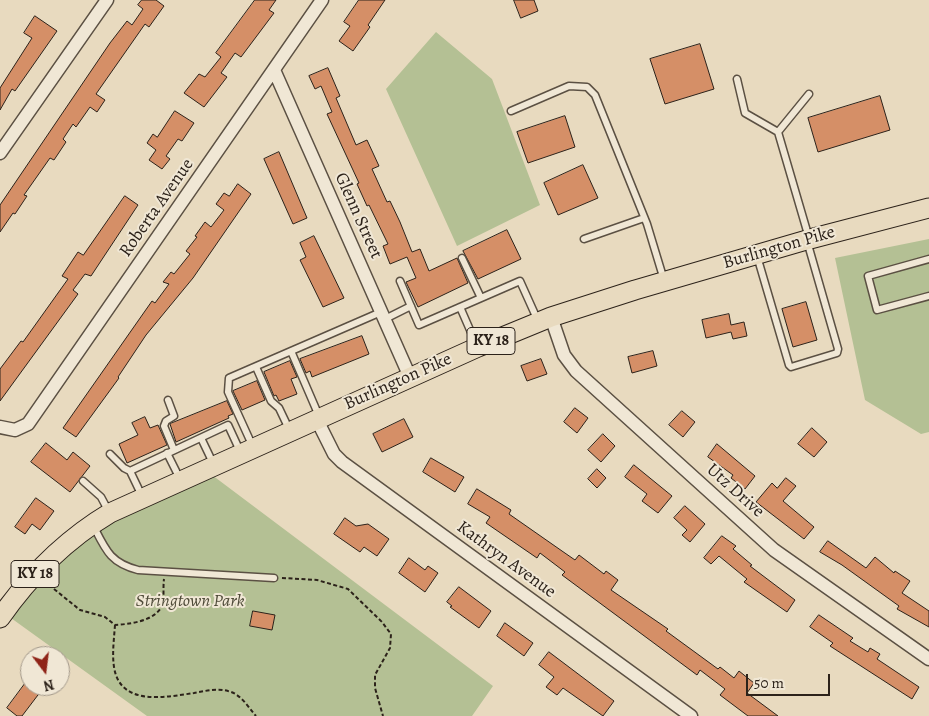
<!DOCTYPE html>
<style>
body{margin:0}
#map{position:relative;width:929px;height:716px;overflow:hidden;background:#e8dabf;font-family:Alegreya,serif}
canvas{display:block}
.north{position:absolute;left:20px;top:646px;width:50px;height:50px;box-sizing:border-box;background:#f0e7d5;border:1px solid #a2988a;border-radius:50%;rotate:165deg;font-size:14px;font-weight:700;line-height:20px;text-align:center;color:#2c221a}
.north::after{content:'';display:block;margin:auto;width:18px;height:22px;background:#8f2418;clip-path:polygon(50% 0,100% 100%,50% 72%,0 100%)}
.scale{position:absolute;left:746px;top:674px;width:84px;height:22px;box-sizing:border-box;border:2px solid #2c221a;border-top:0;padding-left:6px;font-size:15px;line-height:18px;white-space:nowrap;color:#2c221a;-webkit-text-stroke:4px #f0e7d5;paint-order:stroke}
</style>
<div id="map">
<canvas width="929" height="716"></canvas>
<div class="north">N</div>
<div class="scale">50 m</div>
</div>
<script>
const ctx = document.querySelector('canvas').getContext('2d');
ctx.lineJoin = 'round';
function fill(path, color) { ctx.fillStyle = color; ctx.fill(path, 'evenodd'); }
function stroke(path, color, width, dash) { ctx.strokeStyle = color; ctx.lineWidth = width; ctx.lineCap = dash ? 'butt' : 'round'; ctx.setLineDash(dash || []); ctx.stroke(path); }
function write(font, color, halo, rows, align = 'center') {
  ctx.font = font + ' Alegreya,serif'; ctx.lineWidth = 4; ctx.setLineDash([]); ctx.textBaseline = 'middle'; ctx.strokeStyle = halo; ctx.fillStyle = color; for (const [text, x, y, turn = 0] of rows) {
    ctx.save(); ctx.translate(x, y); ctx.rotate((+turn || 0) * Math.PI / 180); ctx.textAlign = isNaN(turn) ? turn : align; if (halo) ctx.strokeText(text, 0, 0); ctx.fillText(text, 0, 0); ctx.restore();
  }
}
const green = new Path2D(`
 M436,32L492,79L540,205L457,246L386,89Z
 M929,239V432L921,434L865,400L835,258Z
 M204,469L493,686L472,716H147L4,613L75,535Z`);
const building = new Path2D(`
 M142,0H156L164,6L149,27L145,24L96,94L105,100L97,112L90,107L76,127L73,124L63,139L66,142L54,160L50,158L24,195L27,196L15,214L13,213L0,232V205L110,43L127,21L132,25L143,9L138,5Z
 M255,0H276L269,10L274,13L241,57L235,53L221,73L227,77L204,107L184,93L199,74L205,77L221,57L216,53Z
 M359,0H385L368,25L370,27L353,51L339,41L350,26L344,22Z
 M514,0H534L538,11L521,18Z
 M35,16L57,31L15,91L12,89L0,110V88L32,38L24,33Z
 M700,44L714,89L665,104L650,59Z
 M328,68L340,96L336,98L356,145L367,140L379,166L372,169L387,202L390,201L400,222L412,252L420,249L429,271L457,258L468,283L418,307L406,282L416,278L407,257L390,264L383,246L388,244L369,205L367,206L357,184L359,183L327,114L332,112L321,86L315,89L309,76Z
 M880,96L890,130L818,152L808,118Z
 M175,111L194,123L182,141L178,139L166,156L170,159L162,169L149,160L156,150L147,143L153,134L157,137Z
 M565,116L575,147L528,163L517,132Z
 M279,152L307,218L293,224L264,159Z
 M583,165L598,198L558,215L544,183Z
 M238,184L251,194L193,278L146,335L118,377L119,378L76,437L63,428L152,301L155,303L169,284L163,282L171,272L174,274L190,254L186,251L197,237L195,236L205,222L211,227L224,210L216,204L224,193L229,196Z
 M125,196L138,205L91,276L85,274L73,290L78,294L0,401V369L21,341L23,342L68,279L62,276L78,252L83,255Z
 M507,230L521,259L478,279L463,251Z
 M314,236L344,298L323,307L300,260L306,257L300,243Z
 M806,302L817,340L793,347L782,309Z
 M729,314L731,325L744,322L747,336L733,339L731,332L706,338L702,320Z
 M362,336L369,354L312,377L310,371L306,373L300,359Z
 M653,351L657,366L632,373L628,357Z
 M541,359L547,374L527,381L521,366Z
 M290,361L297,377L291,379L297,394L279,401L276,395L274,396L264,372Z
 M257,381L265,400L242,410L233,391Z
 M227,401L233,414L228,416L229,418L176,442L170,424Z
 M575,408L588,418L577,433L564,422Z
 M682,411L695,422L683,437L669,425Z
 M145,417L150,428L158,425L167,445L127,463L119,444L138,435L132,423Z
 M404,419L413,437L382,452L373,434Z
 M812,428L827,442L814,457L798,444Z
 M603,434L615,446L601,462L588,450Z
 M46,443L67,460L73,452L90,466L70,492L31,462Z
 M717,444L755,476L745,489L731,478L733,475L708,457Z
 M431,458L464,477L455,492L423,472Z
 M634,465L672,496L658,513L642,501L647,494L625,477Z
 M597,469L606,478L597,488L588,479Z
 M786,478L796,486L783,501L814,527L804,539L756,502L772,483L777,488Z
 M477,489L511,510L509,514L562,551L575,560L579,555L604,574L606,571L618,580L611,590L668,629L666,631L718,669L720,667L734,678L739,671L754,683L747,693L778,716H748L720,695L725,689L700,670L697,675L562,575L565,572L540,553L537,558L486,523L490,517L468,504Z
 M36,498L54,511L40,530L32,524L25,534L15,527Z
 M685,506L705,524L690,542L682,535L687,530L674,518Z
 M345,518L356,526L368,524L389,539L377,556L364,547L360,552L334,534Z
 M722,536L736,546L733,549L752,565L750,566L795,600L787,612L744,582L747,579L719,556L711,564L704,558Z
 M828,541L866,568L875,557L894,573L895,571L910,581L902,593L929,611V627L897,609L899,606L842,565L820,552Z
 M409,558L425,570L428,566L438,573L425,592L399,573Z
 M459,587L491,611L479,628L450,607L452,606L447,602Z
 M253,611L275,615L272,630L250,626Z
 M819,615L853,638L850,641L868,652L870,648L880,654L877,659L919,687L912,699L830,646L833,643L810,627Z
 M505,623L533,643L524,656L497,636Z
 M549,652L614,701L603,716L563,688L557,695L546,687L554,677L539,665Z
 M27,681L30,686L41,691L22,716H17L7,708Z`);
const path = new Path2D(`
 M282,578L317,580L348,589L382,622L391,634L390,648L375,675V688L383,716
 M54,589L80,610L105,617L115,625C130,624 158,621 163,603C164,596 163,586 164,579
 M115,625C114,639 112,654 114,667C120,707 166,697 194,693C205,691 217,688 228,691C241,694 248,707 256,716`);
const service = new Path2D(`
 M737,79L745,113L778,132L809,238
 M511,111L569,86L587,87L595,95L647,224L664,280
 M778,132L809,94
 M584,239L644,218
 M757,256L789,365L791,367L837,353L838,349L807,241
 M462,258L481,298
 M929,259L868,276L877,310L929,296
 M400,281L419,325L520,281L538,321
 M460,307L477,346
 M385,319L411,306
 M291,351L319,416
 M256,367L271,401L279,408L289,429
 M168,400L174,416L166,421L164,426L174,450
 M201,438L213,463
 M253,447L228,392L229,378L381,312
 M167,453L180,479
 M110,454L124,468L130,471
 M83,481L101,497L109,512
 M142,496L130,471L228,425L240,451
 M94,527C106,551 111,563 138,570L274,578`);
const minor = new Path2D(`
 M274,70L410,377
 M0,153L107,0
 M551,317L564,355L576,371L774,550L929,659
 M316,418L334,454L342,462L691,716
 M0,427L15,430L28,424L322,0`);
const primary = new Path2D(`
 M0,618C30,575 65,540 110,513L478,347L551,317L635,290L810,239L929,208`);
const shields = [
 [491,341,48],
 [35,574,48]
];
const shieldNames = [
 ["KY 18",491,341],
 ["KY 18",35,574]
];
const streetNames = [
 ["Roberta Avenue",157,208,-55],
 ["Glenn Street",358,216,66],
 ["Burlington Pike",779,248,-16],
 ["Burlington Pike",398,382,-24],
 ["Utz Drive",735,491,42],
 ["Kathryn Avenue",506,560,36]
];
const parkNames = [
 ["Stringtown Park",190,602]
];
fill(green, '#b4c094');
fill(building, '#d58f67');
stroke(building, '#2c221a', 1);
stroke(service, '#5b5043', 9);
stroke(minor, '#5b5043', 15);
stroke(primary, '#2c221a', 21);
stroke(path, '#2c221a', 2, [4, 2.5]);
stroke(service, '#f0e7d5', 6);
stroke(minor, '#f0e7d5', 12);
stroke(primary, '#e8dabf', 19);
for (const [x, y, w] of shields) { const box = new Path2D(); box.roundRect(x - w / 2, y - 13.5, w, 27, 4); ctx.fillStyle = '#f0e7d5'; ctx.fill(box); stroke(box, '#2c221a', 1); }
write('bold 16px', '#2c221a', null, shieldNames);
write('18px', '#2c221a', '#f0e7d5', streetNames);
write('italic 18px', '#4e4a38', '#f0e7d5', parkNames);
</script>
